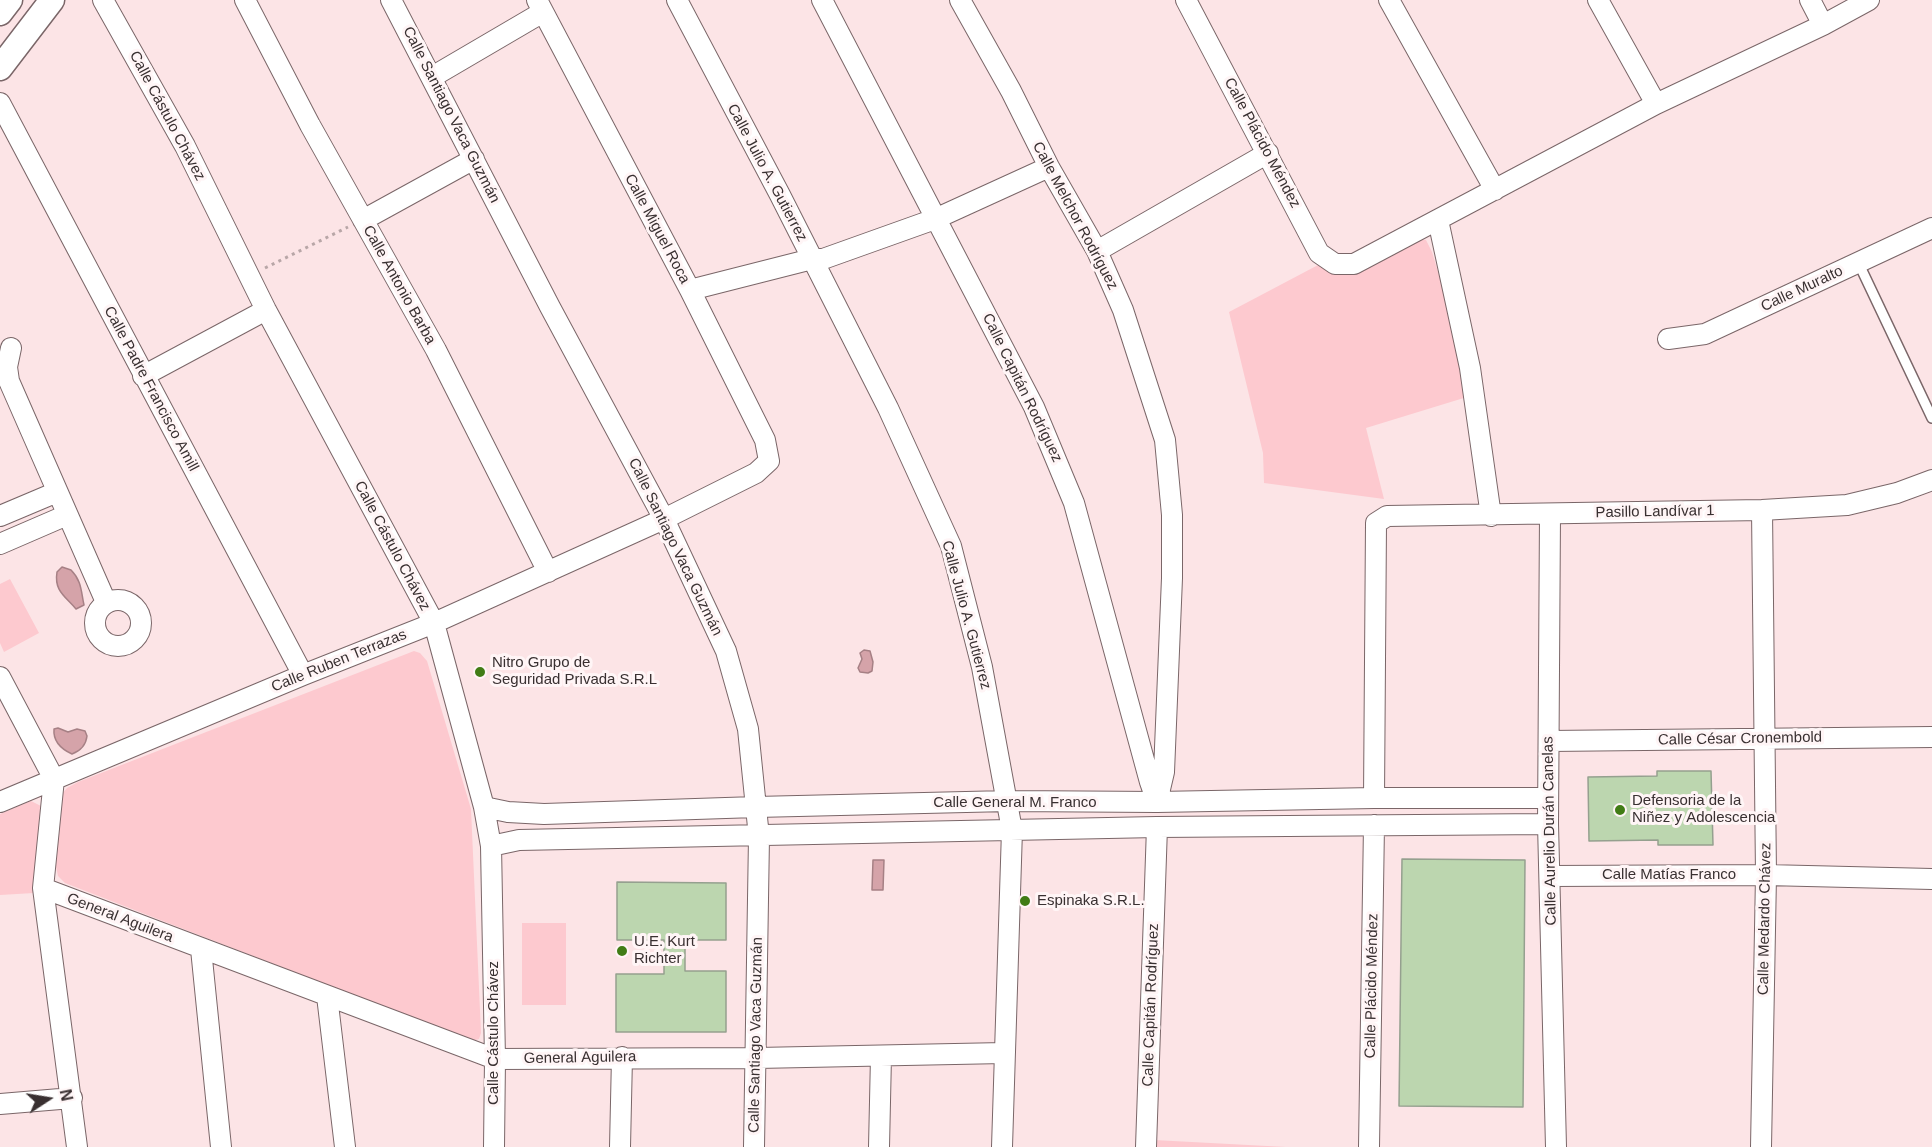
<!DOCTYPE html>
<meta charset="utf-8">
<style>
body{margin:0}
#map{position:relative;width:1932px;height:1147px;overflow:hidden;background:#fce4e6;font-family:Helvetica,sans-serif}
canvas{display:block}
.north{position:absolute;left:18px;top:1069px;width:60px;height:60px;-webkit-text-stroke:4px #fff5f6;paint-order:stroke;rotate:78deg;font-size:16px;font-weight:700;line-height:24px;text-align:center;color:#393031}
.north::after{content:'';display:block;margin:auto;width:21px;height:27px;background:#393031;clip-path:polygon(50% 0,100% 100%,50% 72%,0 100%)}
</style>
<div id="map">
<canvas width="1932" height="1147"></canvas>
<div class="north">N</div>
</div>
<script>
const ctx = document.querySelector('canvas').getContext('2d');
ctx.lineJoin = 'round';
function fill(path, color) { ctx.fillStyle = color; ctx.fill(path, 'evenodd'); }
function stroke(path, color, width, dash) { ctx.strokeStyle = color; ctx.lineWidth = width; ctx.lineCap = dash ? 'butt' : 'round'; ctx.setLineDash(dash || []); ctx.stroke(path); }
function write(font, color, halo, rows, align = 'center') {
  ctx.font = font + ' Helvetica,sans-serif'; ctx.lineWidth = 6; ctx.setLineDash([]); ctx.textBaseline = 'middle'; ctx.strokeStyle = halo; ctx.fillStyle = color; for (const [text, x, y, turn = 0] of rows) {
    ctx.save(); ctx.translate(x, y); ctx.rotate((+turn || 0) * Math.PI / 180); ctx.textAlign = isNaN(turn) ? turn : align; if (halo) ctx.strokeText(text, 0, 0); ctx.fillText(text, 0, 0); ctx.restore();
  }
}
const green = new Path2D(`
 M1417,239L1426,240L1432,252L1455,328L1467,397L1366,428L1384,499L1264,483L1263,453L1229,312L1320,264C1326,268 1332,274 1341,274C1358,274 1400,248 1417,239Z
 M10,579L39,633L4,652L0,643V584Z
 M414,651L420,653L427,661L471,809L481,1033L479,1039L472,1041L65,883L58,876L55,862L59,797L67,788L78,782Z
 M31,801L43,807L34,893L0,895V814Z
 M522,923H566V1005H522Z
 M1154,1140L1286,1147H1154Z`);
const water = new Path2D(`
 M62,567L71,570C82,581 81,592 84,605L76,609C65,596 54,591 57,572Z
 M864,650L870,651L873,662L872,671L868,673L860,672L858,668L862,659L860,653Z
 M58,728L68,732L77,729L85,731L87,736C86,745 80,751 72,754C61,749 53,741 54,729Z
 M873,860H884L883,890H872Z`);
const building = new Path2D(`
 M1657,771H1711L1713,845H1658V840L1589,841L1588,777L1657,776Z
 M1402,859L1525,860L1523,1107L1399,1106Z
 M617,882L726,883V940H685V971H726V1032H616V974H664V940H617Z`);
const path = new Path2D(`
 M265,268L348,227`);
const service = new Path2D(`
 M1858,262L1932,418`);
const minor = new Path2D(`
 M103,0L185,146L266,310L434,623L484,807L491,846L495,1059L494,1147
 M245,0L310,125L436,350L548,572
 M391,0L550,307L664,519L726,651L748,729L759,837L754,1147
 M677,0L780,195L888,408L951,546L982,667L1012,830L1002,1147
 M822,0L1034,407L1074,503L1150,782L1157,802
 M960,0L1011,91L1049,167L1097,251L1123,310L1165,440L1172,515V578L1164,772L1157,802
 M1186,0L1319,253L1335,264H1354L1656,104L1823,25L1869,0
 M1389,0L1495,190
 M1598,0L1656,104
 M1810,0L1823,25
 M432,77L543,12
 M0,103L303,675
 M363,220L474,159
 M1438,220L1470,368L1491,516
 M1097,251L1268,153
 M690,290L812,259H823L935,219L1049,167
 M1668,339L1705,334L1932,228
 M11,348L7,367L9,381L106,602
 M143,376L266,310
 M1550,515L1548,824L1556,1147
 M0,516L57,492
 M0,544L67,515
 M95 623a23 23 0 1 1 46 0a23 23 0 1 1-46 0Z
 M0,677L54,779L43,888L77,1147
 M1549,741L1932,737
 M1374,798L1376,523L1387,516L1762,510L1847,505L1897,493L1932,480
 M0,802L303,675L434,623L664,519L756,473L769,461L765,440L690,290L537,0
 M484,807L508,812L544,814L756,807L1008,801L1157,802L1374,798H1548
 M491,846L519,840L1157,827L1548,824
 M1550,876L1766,875L1932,879
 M43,888L495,1059L757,1058L1004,1053
 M201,949L221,1147
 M327,996L345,1147
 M0,1104L72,1098
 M620,1147L622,1057
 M879,1147L881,1056
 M1146,1147L1157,827
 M1369,1147L1374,825
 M1761,1147L1766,875L1762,510`);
const tertiary = new Path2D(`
 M0,13L10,0
 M0,68L52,0`);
const markers = [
 [480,672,6,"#417c15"],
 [1620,810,6,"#417c15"],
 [1025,901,6,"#417c15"],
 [622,951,6,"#417c15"]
];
const streetNames = [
 ["Calle Santiago Vaca Guzmán",451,115,63],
 ["Calle Cástulo Chávez",167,116,62],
 ["Calle Plácido Méndez",1262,143,62],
 ["Calle Julio A. Gutierrez",767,173,62],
 ["Calle Melchor Rodríguez",1075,216,62],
 ["Calle Miguel Roca",657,229,62],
 ["Calle Antonio Barba",399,285,61],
 ["Calle Muralto",1802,289,-25],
 ["Calle Capitán Rodríguez",1022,388,64],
 ["Calle Padre Francisco Amill",151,389,62],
 ["Pasillo Landívar 1",1655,512,-1],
 ["Calle Cástulo Chávez",392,546,62],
 ["Calle Santiago Vaca Guzmán",675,547,64],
 ["Calle Julio A. Gutierrez",966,615,75],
 ["Calle Ruben Terrazas",339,661,-22],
 ["Calle César Cronembold",1740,739,-1],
 ["Calle General M. Franco",1015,803],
 ["Calle Aurelio Durán Canelas",1550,831,-91],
 ["Calle Matías Franco",1669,875],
 ["General Aguilera",120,918,21],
 ["Calle Medardo Chávez",1765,919,-89],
 ["Calle Plácido Méndez",1372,986,-89],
 ["Calle Capitán Rodríguez",1151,1005,-88],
 ["Calle Cástulo Chávez",494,1033,-90],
 ["Calle Santiago Vaca Guzmán",756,1035,-89],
 ["General Aguilera",580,1058,-1]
];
const poiNames = [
 ["Nitro Grupo de",492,663],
 ["Seguridad Privada S.R.L",492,680],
 ["Defensoria de la",1632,801],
 ["Niñez y Adolescencia",1632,818],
 ["Espinaka S.R.L.",1037,901],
 ["U.E. Kurt",634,942],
 ["Richter",634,959]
];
fill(green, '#fdc9cf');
fill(water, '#d5a3a9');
stroke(water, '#a68085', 1.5);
fill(building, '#bcd6af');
stroke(building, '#95a08f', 1.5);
stroke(service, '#7a6668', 12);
stroke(minor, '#7a6668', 22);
stroke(tertiary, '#7a6668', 27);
stroke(path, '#b8a6a7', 3, [3, 4.5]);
stroke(service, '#fff', 9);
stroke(minor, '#fff', 20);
stroke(tertiary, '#fff', 24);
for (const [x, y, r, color] of markers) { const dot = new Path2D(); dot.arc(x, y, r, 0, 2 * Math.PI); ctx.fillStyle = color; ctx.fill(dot); stroke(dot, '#fff5f6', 2); }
write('15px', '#393031', '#fff5f6', streetNames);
write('15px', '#393031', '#fff5f6', poiNames, 'left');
</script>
